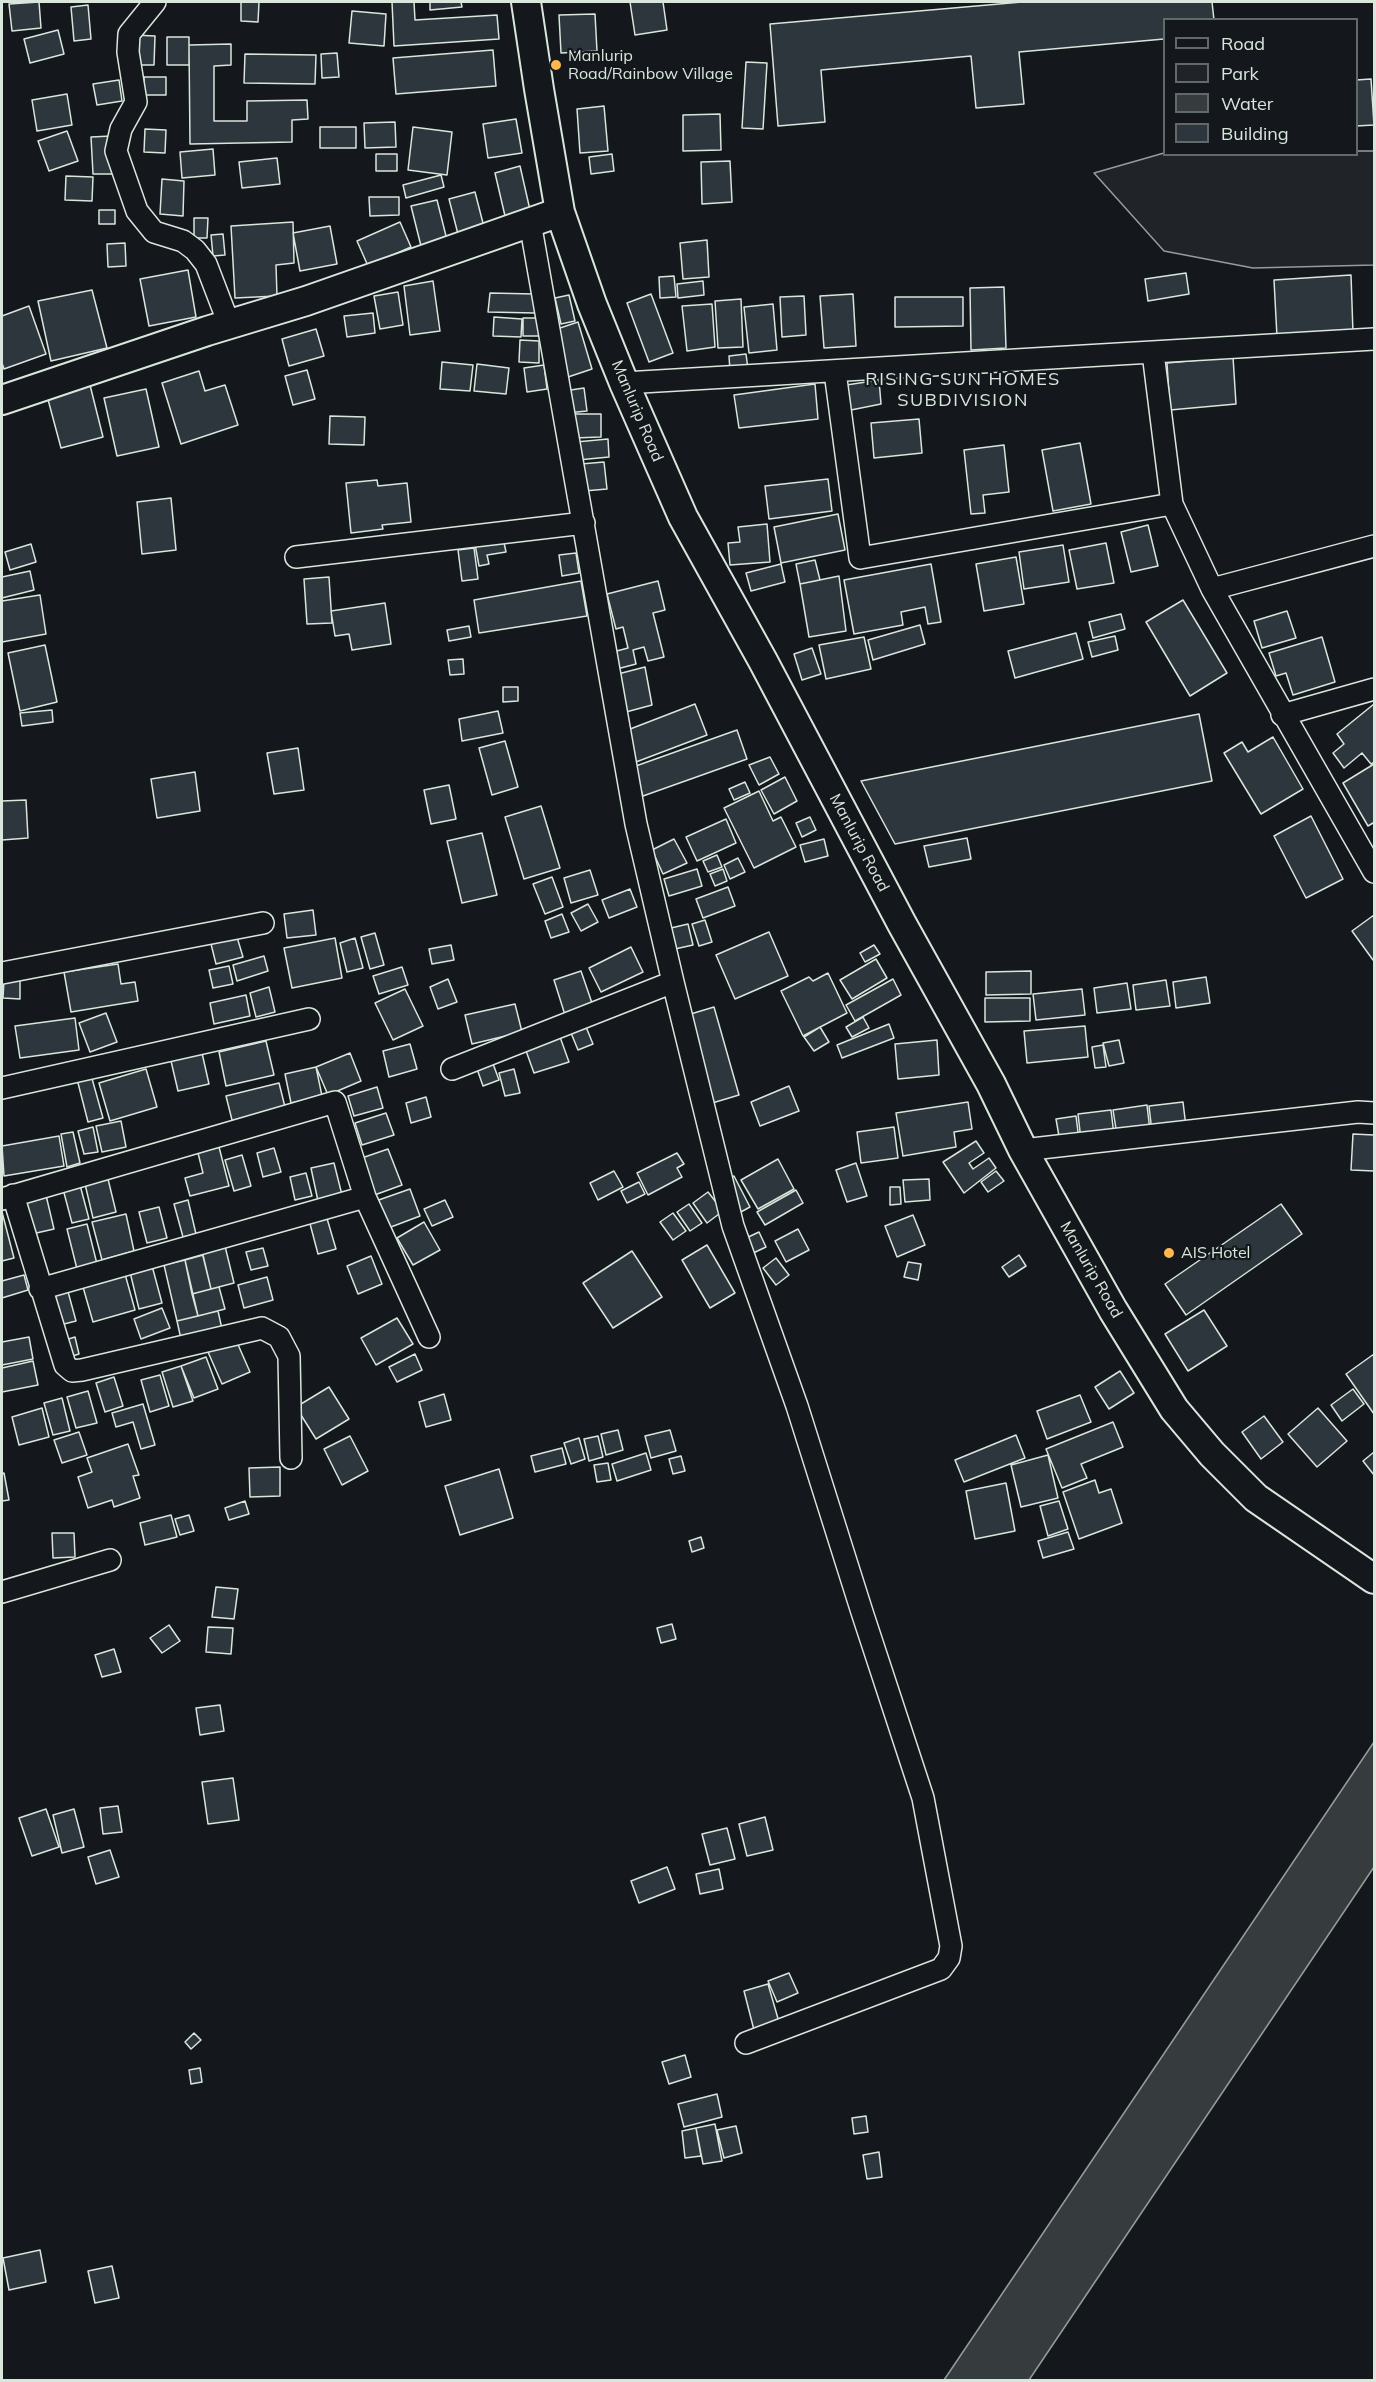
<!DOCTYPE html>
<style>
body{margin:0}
#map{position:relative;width:1376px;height:2382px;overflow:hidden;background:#14181c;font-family:Mulish,sans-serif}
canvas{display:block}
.frame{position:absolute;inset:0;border:3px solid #d8e6dc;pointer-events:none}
.legend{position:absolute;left:1163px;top:18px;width:195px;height:138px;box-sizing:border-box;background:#14181c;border:2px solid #626a69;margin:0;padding:8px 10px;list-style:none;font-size:18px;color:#d8e6dc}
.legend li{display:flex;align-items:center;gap:12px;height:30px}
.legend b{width:30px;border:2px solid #626a69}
</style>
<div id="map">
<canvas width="1376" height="2382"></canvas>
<div class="frame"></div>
<ul class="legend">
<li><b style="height:8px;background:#14181c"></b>Road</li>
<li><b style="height:16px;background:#202428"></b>Park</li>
<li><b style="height:16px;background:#363b3e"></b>Water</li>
<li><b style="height:16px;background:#2c363c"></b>Building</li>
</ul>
</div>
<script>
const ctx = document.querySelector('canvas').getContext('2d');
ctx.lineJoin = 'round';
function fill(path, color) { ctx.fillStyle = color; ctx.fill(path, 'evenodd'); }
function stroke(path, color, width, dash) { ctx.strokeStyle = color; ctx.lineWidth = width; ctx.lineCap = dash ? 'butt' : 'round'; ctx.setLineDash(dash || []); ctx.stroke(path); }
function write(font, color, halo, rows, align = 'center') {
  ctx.font = font + ' Mulish,sans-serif'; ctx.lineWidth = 4.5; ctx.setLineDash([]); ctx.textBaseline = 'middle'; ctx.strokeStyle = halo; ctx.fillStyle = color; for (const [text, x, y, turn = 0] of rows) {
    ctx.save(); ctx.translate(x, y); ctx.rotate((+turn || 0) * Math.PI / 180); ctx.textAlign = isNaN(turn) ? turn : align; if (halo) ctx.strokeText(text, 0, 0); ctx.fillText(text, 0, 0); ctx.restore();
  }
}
const green = new Path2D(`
 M1357,151H1374V265L1253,268L1164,251L1094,173L1164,153L1356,154Z`);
const water = new Path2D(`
 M1374,1742V1867L1029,2380H944Z`);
const building = new Path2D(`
 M39,2L41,28L12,31L9,4Z
 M241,2H259L258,22L241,21Z
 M392,2H414L415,20L497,15L499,39L394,46Z
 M430,2H461L462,7L430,10Z
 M630,2H663L667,30L635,35Z
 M1022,2H1212L1214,20H1164V39L1019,52L1024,104L976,108L971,56L821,70L825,122L778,126L770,24Z
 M88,5L91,39L74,41L71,7Z
 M352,11L386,14L384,46L349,43Z
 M595,14L597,51L561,53L559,15Z
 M58,30L64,54L30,63L24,39Z
 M134,35L155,36L154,65H134Z
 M167,37H189V65H167Z
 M231,44V65L214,66V121H247V101L307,100L308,119L292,120V142L190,144L189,45Z
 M493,50L496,86L396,94L393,58Z
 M337,53L339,77L322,78L321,54Z
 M245,54L316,55L315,84L244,83Z
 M746,62L767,63L763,129L742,128Z
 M144,77H166V95H144Z
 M1371,79L1374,125L1356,126V80Z
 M119,80L122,101L97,105L93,84Z
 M67,94L72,125L37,131L32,100Z
 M604,106L608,151L580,153L577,109Z
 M720,114L721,150L683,151V115Z
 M516,119L522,153L488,158L483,124Z
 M395,122L396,147L365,148L364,123Z
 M320,127H356V148H320Z
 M413,127L452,132L447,175L408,170Z
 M145,129L166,130L165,153L144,152Z
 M67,131L78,161L49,171L38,141Z
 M111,136L112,174H93L91,137Z
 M213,149L215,175L182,178L180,152Z
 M376,154H397V171H376Z
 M612,154L614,171L591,174L589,157Z
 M277,158L280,184L242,188L239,162Z
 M730,161L732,202L702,204L701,162Z
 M520,166L530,210L505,216L495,173Z
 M441,175L444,187L406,198L403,185Z
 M66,176L93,177L92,201L65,200Z
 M162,179L184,181L183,216L160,214Z
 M475,192L485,231L459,238L449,199Z
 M369,197H399V215L370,216Z
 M437,200L448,244L422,250L411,206Z
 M99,210H115V224H99Z
 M194,218H208L207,238H194Z
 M293,222L294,263L276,265L277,296L235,298L231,226Z
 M400,222L411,247L368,266L357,241Z
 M330,226L337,264L300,271L293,233Z
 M223,234L225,255L213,256L211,235Z
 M707,240L709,277L683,279L680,243Z
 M125,243L126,266L108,267L107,244Z
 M188,270L196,317L149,326L140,279Z
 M1186,273L1189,294L1148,301L1145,279Z
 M1351,275L1353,333L1277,337L1274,280Z
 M674,276L676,297L660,298L659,277Z
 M433,281L440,331L410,335L404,286Z
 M703,281L704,295L678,298L677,284Z
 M1004,287L1006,348L971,350L970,288Z
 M92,290L107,348L51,361L38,301Z
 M398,292L403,325L380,329L374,296Z
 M490,293L534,294L535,313L488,312Z
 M651,294L673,353L649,362L627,303Z
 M853,294L856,346L824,348L820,296Z
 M569,295L575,321L561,324L555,298Z
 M804,296L806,335L782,337L780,297Z
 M895,297H963V326L895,327Z
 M741,299L743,347L718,348L715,301Z
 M712,304L715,347L687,351L682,306Z
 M773,304L777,350L749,353L744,307Z
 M29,306L46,354L4,369L2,363V316Z
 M373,313L375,333L347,337L344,316Z
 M494,317L522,319L521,337L493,336Z
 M523,318H541V336H523Z
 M578,322L592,369L568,377L554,330Z
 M316,329L324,356L289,366L282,339Z
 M520,340L539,341V363L519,362Z
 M746,354L748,369L730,371L729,356Z
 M1233,357L1236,404L1170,410L1167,363Z
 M442,362L473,365L470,391L440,389Z
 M477,364L509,368L506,394L474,391Z
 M544,365L547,389L527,392L524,368Z
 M307,370L315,399L293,405L285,376Z
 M199,371L205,391L225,385L238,425L181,444L162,383Z
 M879,380L881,404L846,411L840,386Z
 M89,381L103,437L61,448L46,392Z
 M815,384L818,419L739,428L734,395Z
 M584,388L587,411L567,413L564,391Z
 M146,389L159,447L117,456L104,398Z
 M573,414H601V437L574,438Z
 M330,416L365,417L364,445L329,444Z
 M919,419L922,453L874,458L871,423Z
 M608,439L609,457L578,460L576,442Z
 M1080,443L1091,504L1053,511L1042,450Z
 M1004,445L1009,492L983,495L985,513L971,514L964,450Z
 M604,462L607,489L584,491L581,464Z
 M828,479L832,511L769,519L765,486Z
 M377,480L378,486L407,483L411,522L382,525L383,529L351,533L346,483Z
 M171,498L176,550L142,554L137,502Z
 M838,514L845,550L781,563L774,527Z
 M767,524L770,562L730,565L728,543L740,542L738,527Z
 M1148,525L1158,566L1131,572L1121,532Z
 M503,538L506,552L487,555L489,564L479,566L475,544Z
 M1106,543L1114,583L1077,589L1069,550Z
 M31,544L36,562L10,570L5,552Z
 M1063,545L1069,582L1024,589L1019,552Z
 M474,548L478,579L462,581L458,550Z
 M576,553L579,573L562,576L559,555Z
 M1016,557L1024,604L984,611L976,564Z
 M815,560L820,580L800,584L796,564Z
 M781,564L785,582L751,591L746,573Z
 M931,564L941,622L928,624L925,607L901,612L903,625L854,634L844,580Z
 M30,571L34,590L2,598V577Z
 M839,576L846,631L809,637L800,584Z
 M329,577L332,623L307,624L304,579Z
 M581,581L587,616L479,633L474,600Z
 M658,581L665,610L653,613L664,657L648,661L644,647L633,650L636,664L617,669L613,652L628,648L623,627L616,629L607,594Z
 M40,595L46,634L2,642V601Z
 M1183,600L1227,673L1190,696L1146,622Z
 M385,603L391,644L352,650L349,634L335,636L331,611Z
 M1287,611L1296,638L1262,648L1254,621Z
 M1121,614L1125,629L1093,638L1089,622Z
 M920,625L925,644L873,660L868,640Z
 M469,626L471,637L449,641L447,630Z
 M1076,633L1083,659L1015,678L1008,651Z
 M1115,636L1118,650L1092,657L1088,642Z
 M864,637L871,669L826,679L819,645Z
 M1322,637L1335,682L1293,695L1286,673L1276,676L1269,653Z
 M45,645L57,702L20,711L8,653Z
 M812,648L821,674L802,680L794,654Z
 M463,659L464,674L450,675L448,660Z
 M645,667L652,705L626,712L618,674Z
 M503,687H518V701L503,702Z
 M695,704L707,735L636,762L625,731Z
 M1374,704V762L1371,764L1362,753L1344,768L1333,753L1344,744L1337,734Z
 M52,710L53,722L22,726L20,713Z
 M498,711L503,733L462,741L459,719Z
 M1199,714L1212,781L895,844L861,781Z
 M737,730L747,759L643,796L633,767Z
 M1273,737L1303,789L1261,814L1224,753L1242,742L1248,752Z
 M505,741L518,787L492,795L479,748Z
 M298,748L304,790L274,794L267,753Z
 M770,757L779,774L759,785L749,765Z
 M1374,764V825L1373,823L1368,826L1343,783Z
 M195,772L200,811L157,818L151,779Z
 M785,777L797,801L774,814L761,790Z
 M745,782L750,793L734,800L729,789Z
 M449,785L456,819L431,824L424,790Z
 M759,791L773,821L781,817L796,847L754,868L724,808Z
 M26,800L28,838L2,840V801Z
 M541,806L560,868L524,879L505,817Z
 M1311,816L1343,879L1306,898L1274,836Z
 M810,817L816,830L802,837L796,823Z
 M726,819L736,843L697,861L686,837Z
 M482,833L497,895L462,903L447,841Z
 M967,838L971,859L929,867L924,846Z
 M674,839L687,863L663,874L652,850Z
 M824,839L828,856L805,862L800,845Z
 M717,855L722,867L708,872L703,861Z
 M738,858L745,872L730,879L724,865Z
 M697,869L702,886L669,896L664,879Z
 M723,869L727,881L715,886L710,874Z
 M590,870L598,895L571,903L564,878Z
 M552,877L563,907L545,914L533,884Z
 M728,887L735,906L703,918L696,899Z
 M630,889L637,907L609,918L602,900Z
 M588,904L598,922L581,931L571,913Z
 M313,910L316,935L287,938L284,914Z
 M562,914L569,932L551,938L545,921Z
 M1374,915V959L1373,960L1352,931Z
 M705,920L712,942L699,946L692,924Z
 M688,924L693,945L675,949L671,928Z
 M769,932L788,976L735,999L716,955Z
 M375,933L384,965L370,969L361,937Z
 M237,937L243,957L216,964L211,944Z
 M335,938L342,978L292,988L284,948Z
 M355,938L363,968L347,972L340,943Z
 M451,945L454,960L432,964L429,949Z
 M874,945L880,954L865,962L860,953Z
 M631,947L643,972L601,992L589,968Z
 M264,956L268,971L237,981L233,965Z
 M876,959L887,978L852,999L840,980Z
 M118,964L121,984L135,982L138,1001L71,1012L64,972Z
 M229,966L233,984L213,988L209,970Z
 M402,967L408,985L379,994L373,976Z
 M581,971L593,1006L565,1015L554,980Z
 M1031,971V994L986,995V972Z
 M828,973L847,1013L803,1036L781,991L809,977L813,981Z
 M1206,977L1210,1003L1176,1008L1173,982Z
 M448,979L457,1002L438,1009L430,987Z
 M893,979L901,995L855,1021L846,1005Z
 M4,980H20V999L3,998Z
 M1166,980L1170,1006L1136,1010L1133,985Z
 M1127,983L1131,1009L1097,1013L1094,988Z
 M269,987L275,1012L256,1017L250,993Z
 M405,989L423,1026L393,1040L375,1003Z
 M1082,989L1085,1015L1036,1020L1033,994Z
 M246,995L250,1016L214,1024L210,1003Z
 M985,998H1030V1021L985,1022Z
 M515,1004L522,1032L472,1044L465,1015Z
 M714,1007L739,1095L709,1104L684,1016Z
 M106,1013L117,1042L90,1052L79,1023Z
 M863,1017L869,1028L852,1037L846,1027Z
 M75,1018L79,1050L20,1058L15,1026Z
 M584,1022L593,1044L578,1050L569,1028Z
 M889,1024L894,1038L842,1058L837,1045Z
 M1085,1026L1088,1057L1027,1063L1024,1031Z
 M820,1027L829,1042L814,1051L804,1037Z
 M560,1037L569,1062L534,1073L525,1048Z
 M937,1040L939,1075L898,1079L895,1044Z
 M1119,1040L1124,1063L1109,1066L1103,1043Z
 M266,1041L274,1075L226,1086L219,1052Z
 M410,1044L417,1069L389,1077L383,1051Z
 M1103,1045L1106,1067L1095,1068L1092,1047Z
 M202,1053L209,1084L178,1091L171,1061Z
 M350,1053L361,1081L328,1095L316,1067Z
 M492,1061L499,1080L483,1086L476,1066Z
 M316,1067L322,1096L291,1103L285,1074Z
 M146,1069L157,1107L110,1121L99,1083Z
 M514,1069L520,1093L505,1096L499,1073Z
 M91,1075L103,1118L88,1122L77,1079Z
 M279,1083L286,1111L233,1124L226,1096Z
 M789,1086L799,1111L760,1126L751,1102Z
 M377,1087L383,1108L354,1116L348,1096Z
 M426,1097L431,1117L411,1123L406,1103Z
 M968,1102L972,1129L954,1132L956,1147L903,1156L896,1113Z
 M1183,1102L1186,1127L1152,1132L1149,1106Z
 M1147,1105L1150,1131L1117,1135L1113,1110Z
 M1111,1110L1114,1135L1081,1140L1078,1114Z
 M386,1113L394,1135L362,1145L355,1123Z
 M1076,1116L1079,1140L1060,1142L1056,1119Z
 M121,1121L126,1147L102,1152L96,1126Z
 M93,1127L98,1152L84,1154L78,1131Z
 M894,1127L898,1158L861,1163L857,1132Z
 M73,1132L80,1163L67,1167L61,1134Z
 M1353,1134L1374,1135V1171L1351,1170Z
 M59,1136L64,1166L4,1176L2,1146Z
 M976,1141L984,1153L969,1163L973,1169L989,1158L996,1168L964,1193L943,1162Z
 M219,1147L229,1186L190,1196L185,1178L203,1173L198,1153Z
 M274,1148L281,1172L263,1177L257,1153Z
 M388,1149L402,1185L369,1197L356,1160Z
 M677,1153L684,1164L677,1168L682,1177L648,1195L637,1173Z
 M242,1155L251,1186L234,1191L225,1160Z
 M778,1159L794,1189L758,1209L741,1180Z
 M334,1163L342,1195L318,1201L311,1168Z
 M856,1163L867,1196L847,1202L836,1170Z
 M614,1171L623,1187L598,1200L590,1183Z
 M996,1171L1004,1181L988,1192L981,1182Z
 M306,1173L312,1196L295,1200L290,1177Z
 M734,1176L750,1207L739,1213L723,1182Z
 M108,1179L116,1212L93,1218L85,1184Z
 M929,1179L930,1200L905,1202L903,1180Z
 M639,1182L645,1194L627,1203L621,1191Z
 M80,1185L89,1219L72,1223L63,1189Z
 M890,1187H900L901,1204L890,1205Z
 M410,1189L420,1216L383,1230L373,1202Z
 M796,1190L803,1203L765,1225L757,1212Z
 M45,1191L54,1229L32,1234L23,1196Z
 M708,1192L723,1211L707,1223L693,1203Z
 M188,1200L196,1234L183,1237L174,1204Z
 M445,1200L453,1217L432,1226L424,1209Z
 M689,1204L702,1223L690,1231L677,1212Z
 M1281,1204L1302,1234L1186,1315L1165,1284Z
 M159,1207L167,1238L147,1243L139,1212Z
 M2,1212L14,1258L2,1261Z
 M673,1213L686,1231L673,1240L660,1222Z
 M126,1214L134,1251L102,1260L92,1222Z
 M326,1215L336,1249L318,1254L309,1220Z
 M913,1215L925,1245L897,1257L885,1226Z
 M424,1222L440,1250L413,1265L397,1238Z
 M87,1224L97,1264L77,1269L67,1229Z
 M798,1229L809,1250L786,1262L775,1241Z
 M759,1232L766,1247L749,1255L742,1240Z
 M224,1242L234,1283L211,1289L201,1248Z
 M707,1245L735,1293L710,1308L682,1260Z
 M263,1248L268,1266L251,1270L246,1252Z
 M632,1251L662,1297L613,1328L583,1283Z
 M203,1255L211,1289L192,1294L185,1260Z
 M1019,1255L1026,1266L1009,1277L1002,1267Z
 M371,1256L382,1284L358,1294L347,1266Z
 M776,1258L789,1275L776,1285L763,1268Z
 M185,1260L198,1316L177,1321L164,1265Z
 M151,1262L162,1303L139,1309L129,1268Z
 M908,1262L921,1264L918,1280L904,1277Z
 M125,1274L135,1310L93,1322L83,1287Z
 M24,1275L28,1290L2,1298V1281Z
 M267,1277L273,1300L244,1308L238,1285Z
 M219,1287L225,1309L198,1316L192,1294Z
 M67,1288L76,1321L56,1326L47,1293Z
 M162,1308L170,1328L141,1339L134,1319Z
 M1204,1310L1227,1346L1188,1371L1165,1334Z
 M218,1311L222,1329L181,1339L177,1321Z
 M397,1318L413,1344L376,1365L361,1338Z
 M29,1337L33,1359L2,1365V1342Z
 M75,1337L79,1354L66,1358L62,1341Z
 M236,1340L250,1372L222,1384L208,1352Z
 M415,1354L422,1370L397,1382L389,1367Z
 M1374,1354V1414L1346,1374Z
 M206,1357L218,1389L194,1398L181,1366Z
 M33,1361L38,1385L2,1392V1368Z
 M181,1366L193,1401L173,1407L162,1372Z
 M1120,1371L1134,1393L1109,1409L1095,1387Z
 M160,1375L169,1406L150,1412L141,1380Z
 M114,1377L123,1406L105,1412L96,1383Z
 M329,1387L349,1419L316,1439L296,1407Z
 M1353,1389L1364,1404L1342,1421L1331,1405Z
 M88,1391L97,1423L76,1428L67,1397Z
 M444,1394L451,1420L426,1427L419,1402Z
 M1080,1395L1091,1422L1047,1439L1037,1411Z
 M62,1398L70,1431L53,1435L44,1403Z
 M143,1404L155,1445L141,1449L133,1422L116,1427L112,1413Z
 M42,1408L49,1437L19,1445L12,1417Z
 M1318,1408L1347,1441L1317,1467L1288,1434Z
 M1264,1416L1283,1442L1261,1459L1242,1432Z
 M1113,1422L1123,1447L1081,1464L1087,1478L1062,1488L1046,1449Z
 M618,1430L623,1450L606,1455L601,1434Z
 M670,1430L676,1451L651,1458L645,1436Z
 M79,1432L87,1455L62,1463L54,1440Z
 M1016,1435L1025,1458L964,1482L955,1460Z
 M350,1436L368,1471L342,1485L324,1449Z
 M598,1436L603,1457L589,1461L584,1439Z
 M579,1438L585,1459L571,1464L564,1443Z
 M128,1444L139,1475L133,1476L140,1498L114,1507L112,1500L88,1508L78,1477L92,1472L87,1458Z
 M562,1448L566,1464L535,1472L531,1456Z
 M1374,1452V1475L1363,1461Z
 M646,1453L651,1470L617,1481L612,1464Z
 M1048,1455L1058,1498L1021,1507L1011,1465Z
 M681,1456L685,1471L673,1474L669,1459Z
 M608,1463L611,1480L597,1482L594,1465Z
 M280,1467V1496L250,1497L249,1468Z
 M499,1469L513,1518L460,1535L445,1486Z
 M4,1473L9,1500L2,1501V1474Z
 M1095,1480L1099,1493L1111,1489L1122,1523L1079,1539L1063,1492Z
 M1006,1483L1015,1531L975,1539L966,1491Z
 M245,1501L249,1514L229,1520L225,1508Z
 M1059,1501L1068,1529L1048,1536L1040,1506Z
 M171,1515L177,1537L145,1545L140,1523Z
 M189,1515L194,1531L180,1535L175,1519Z
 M1068,1532L1074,1549L1043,1558L1038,1541Z
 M52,1533H74L75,1557L53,1558Z
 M701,1537L704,1548L692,1552L689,1541Z
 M216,1587L238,1589L234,1619L212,1617Z
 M672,1624L676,1639L661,1643L657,1628Z
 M169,1625L180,1641L162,1653L150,1638Z
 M208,1627L233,1628L231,1654L206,1652Z
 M114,1649L121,1672L102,1677L95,1655Z
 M220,1705L224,1731L200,1735L196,1708Z
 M233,1778L239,1820L208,1824L202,1782Z
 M118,1806L122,1832L103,1834L100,1808Z
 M46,1809L59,1847L32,1856L19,1818Z
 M74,1809L84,1847L62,1853L53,1815Z
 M765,1817L773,1850L747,1856L739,1824Z
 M727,1828L735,1859L710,1865L702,1834Z
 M110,1850L119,1877L96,1884L88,1857Z
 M667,1867L675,1889L639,1903L631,1881Z
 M719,1869L723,1889L700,1894L696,1874Z
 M789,1973L798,1993L777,2002L768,1981Z
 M768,1984L779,2022L754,2030L744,1991Z
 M194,2033L201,2040L191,2049L185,2042Z
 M685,2055L691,2077L669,2084L662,2062Z
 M200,2068L202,2082L191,2084L189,2070Z
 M717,2094L722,2117L684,2127L678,2104Z
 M866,2116L868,2132L854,2134L852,2118Z
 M715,2124L722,2161L703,2164L696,2128Z
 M736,2126L742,2153L724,2158L717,2130Z
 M696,2128L701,2156L685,2158L682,2131Z
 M879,2152L882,2177L867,2179L863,2155Z
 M40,2250L46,2282L9,2290L3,2258Z
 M112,2266L119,2298L95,2303L88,2271Z`);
const street = new Path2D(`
 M155,2L129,34L128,52L136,102L121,129L116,151L137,211L154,232L183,241L195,250L206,264L229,324
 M530,222L636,824L673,982L733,1226L797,1406L862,1612L923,1798L951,1946L949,1958L941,1969L746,2043
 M1153,353L1172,504L1212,589L1374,872
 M835,372L860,558L1172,504
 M624,383L1374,339
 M296,557L584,523
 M1212,589L1374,546
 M1282,715L1374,689
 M2,973L263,923
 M452,1069L673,982
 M2,1088L309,1019
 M1023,1150L1358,1112L1374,1113
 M13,1195L65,1365L72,1371L82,1370L262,1328L279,1337L289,1356L291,1458
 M2,1199L335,1102L365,1197L429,1337
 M40,1289L365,1197
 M2,1592L110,1560`);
const secondary = new Path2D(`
 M526,2L539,89L560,212L592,304L624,383L683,517L763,661L902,924L991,1084L1023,1150L1113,1310L1174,1409L1212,1454L1256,1498L1374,1579
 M2,400L207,331L306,301L560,212`);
const markers = [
 [556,65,6,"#ffb74d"],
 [1169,1253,6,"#ffb74d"]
];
const poiNames = [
 ["Manlurip",568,56],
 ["Road/Rainbow Village",568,74],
 ["AIS Hotel",1181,1253]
];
const streetNames = [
 ["Manlurip Road",637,411,67],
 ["Manlurip Road",859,843,62],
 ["Manlurip Road",1091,1270,60]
];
const neighbourhoodNames = [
 ["RISING SUN HOMES",963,380],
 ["SUBDIVISION",963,401]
];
fill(green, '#202428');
stroke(green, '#939e99', 1.5);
fill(water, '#363b3e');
stroke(water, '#939e99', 1.5);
fill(building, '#2c363c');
stroke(building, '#d8e6dc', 1.5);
stroke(street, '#d8e6dc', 24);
stroke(secondary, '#d8e6dc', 32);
stroke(street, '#14181c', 21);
stroke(secondary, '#14181c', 28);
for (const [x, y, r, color] of markers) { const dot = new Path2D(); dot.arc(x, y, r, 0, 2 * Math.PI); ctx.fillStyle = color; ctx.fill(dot); stroke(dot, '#14181c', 2); }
write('16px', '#d8e6dc', '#14181c', poiNames, 'left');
write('16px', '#d8e6dc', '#14181c', streetNames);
ctx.letterSpacing = '1.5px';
write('18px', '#d8e6dc', '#14181c', neighbourhoodNames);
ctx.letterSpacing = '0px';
</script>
